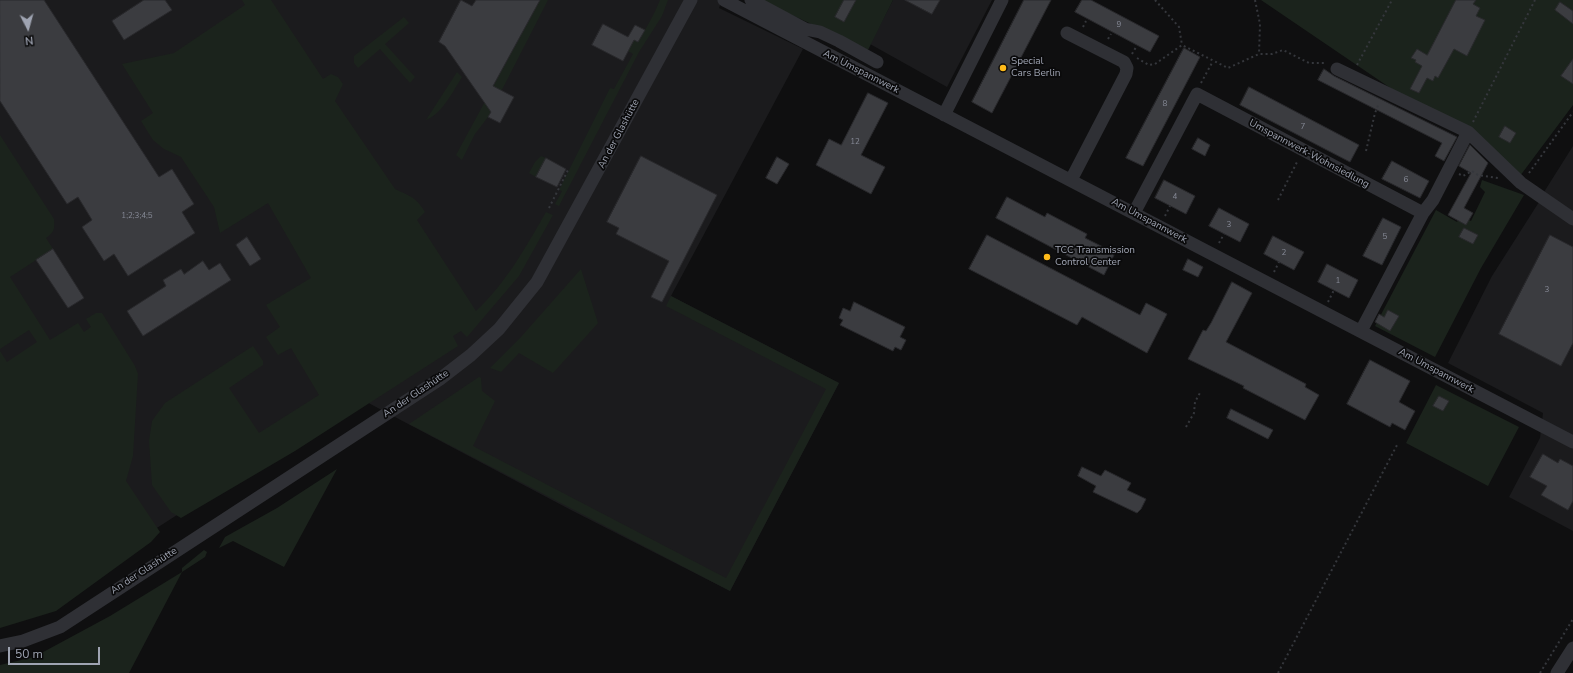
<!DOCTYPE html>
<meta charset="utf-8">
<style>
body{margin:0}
#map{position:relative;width:1573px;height:673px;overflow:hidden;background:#0f0f10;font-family:"Nunito Sans",sans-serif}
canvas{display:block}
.north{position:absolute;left:8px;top:8px;width:40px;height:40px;-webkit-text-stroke:3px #0a0a0b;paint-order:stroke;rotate:174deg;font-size:11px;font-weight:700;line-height:16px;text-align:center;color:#9fa4b2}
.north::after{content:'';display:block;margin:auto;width:14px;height:18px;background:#9fa4b2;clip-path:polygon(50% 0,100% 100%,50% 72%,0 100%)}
.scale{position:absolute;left:8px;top:647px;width:92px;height:18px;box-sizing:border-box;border:2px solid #9fa4b2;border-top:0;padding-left:5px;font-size:12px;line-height:14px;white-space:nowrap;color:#9fa4b2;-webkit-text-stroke:3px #0a0a0b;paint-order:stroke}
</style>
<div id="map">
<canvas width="1573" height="673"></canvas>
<div class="north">N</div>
<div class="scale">50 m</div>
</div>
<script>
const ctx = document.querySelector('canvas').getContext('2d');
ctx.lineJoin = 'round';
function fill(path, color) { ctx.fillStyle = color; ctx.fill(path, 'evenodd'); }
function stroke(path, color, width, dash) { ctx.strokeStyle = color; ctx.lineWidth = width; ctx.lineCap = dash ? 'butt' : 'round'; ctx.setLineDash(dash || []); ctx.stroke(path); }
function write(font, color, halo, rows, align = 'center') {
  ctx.font = font + ' "Nunito Sans",sans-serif'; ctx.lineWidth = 3.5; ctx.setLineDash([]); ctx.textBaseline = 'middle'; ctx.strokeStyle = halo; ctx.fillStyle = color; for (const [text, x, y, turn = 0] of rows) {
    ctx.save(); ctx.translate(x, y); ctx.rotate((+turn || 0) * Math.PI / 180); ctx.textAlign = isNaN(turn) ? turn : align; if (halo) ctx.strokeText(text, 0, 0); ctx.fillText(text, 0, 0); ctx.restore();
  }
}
const built = new Path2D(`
 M0,0H722L719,8L803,49L671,296L839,383L730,591L571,510L359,398L107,560L0,389Z
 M893,0H992L947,87L870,44Z
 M1573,146V212L1544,192Z
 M1539,202L1573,225V531L1509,497L1540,438L1543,413L1448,363L1492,276Z`);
const green = new Path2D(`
 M242,0H271L323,79L331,74L338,77L343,84L335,101L395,189C410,196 416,197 425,212L417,220L476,311C506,283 526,247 546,212L553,215L519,276L467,337L461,331L453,336L458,346L295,451L181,518L171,512L152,485L149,441L152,421L165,403L253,346L263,361V365L229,388L259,433L319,395L291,348L278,355L266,337L280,327L266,305L311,278L268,203L220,233L214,207L181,157L164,149L153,140L141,121L153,113L122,64L174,53L245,5Z
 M540,0H548L488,117L475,134L462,160L456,155Z
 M660,0H668L662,16L639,52L559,206L555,204L562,191L559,190L610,88L614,89L633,54L628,51L634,40L638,42C646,28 654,15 660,0Z
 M759,0H893L868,50Z
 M1261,0H1573V105L1520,176Z
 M404,17L409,23L385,44L415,77L410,83L380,49L358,68L354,63V56Z
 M457,72L462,77C454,90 441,115 426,120Z
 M0,135L54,219C55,230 54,232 46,238L53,249L10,277L50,340L78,323L84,332L91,327L86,319L96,313H102L135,366L138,374L133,456L126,481L160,532L151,542L56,611L0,628V351L7,362L37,342L29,330L0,349Z
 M541,156L546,158L536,177L529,173L535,162Z
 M1482,180L1524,195L1481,268L1435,357L1375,326L1436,210L1457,222L1461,216L1471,221L1485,192L1480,187Z
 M581,269L598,323L553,373L519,353L501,372L490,368L521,337Z
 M671,296L839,383L730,591L409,424L479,377L481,378L482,391L495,401L473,446L726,578L826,389L666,306Z
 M1436,385L1519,427L1488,486L1406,443Z
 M337,469L284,567L233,541L219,548L225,537L277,508Z
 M204,550L207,552L205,557L182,572L129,673H0V665L34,657L110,616L182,572V568Z`);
const building = new Path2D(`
 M0,0H44L159,177L172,169L194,204L182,212L195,233L128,276L114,254L104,261L82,227L92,220L78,197L67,204L0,101Z
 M144,0H165L172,10L124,40L112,21Z
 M461,0L472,6L476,0H540L493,86L514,97L500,123L488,117L491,112L445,46L439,42Z
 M844,0H856L844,22L835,17Z
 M905,0H940L932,14Z
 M1024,0H1051L992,113L972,102Z
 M1082,0H1091L1159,36L1150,52L1075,12Z
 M1456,0H1476L1473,4L1480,8L1476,16L1485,20L1467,56L1454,49L1438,78L1435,76L1433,81L1427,78L1419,93L1410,89L1422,66L1415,62L1416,60L1411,58L1417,49L1427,55Z
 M1560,2L1573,11V24L1555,10Z
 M603,24L628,37L635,25L645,30L638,42L634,40L623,61L592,45Z
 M1184,48L1200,57L1143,166L1126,158Z
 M1573,59V84L1561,76Z
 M1324,69L1334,76L1457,137L1444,161L1435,156L1442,143L1318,80Z
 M1249,87L1359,145L1350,162L1240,105Z
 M868,93L888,103L861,155L885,167L871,194L816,165L829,139L841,145Z
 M1505,126L1516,133L1510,143L1499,137Z
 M1198,138L1210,145L1205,156L1192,149Z
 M1470,145L1488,163L1464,208L1473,213L1466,225L1448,215L1471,173L1459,166Z
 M641,156L717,195L662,302L651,297L669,261L616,234L619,228L607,222Z
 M777,157L789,164L777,184L766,178Z
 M546,158L566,169L557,187L536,177Z
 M1392,161L1429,181L1420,198L1382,179Z
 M1164,180L1195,196L1186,214L1155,198Z
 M1007,197L1045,217L1047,213L1087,234L1085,238L1115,253L1104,275L996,218Z
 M1219,208L1249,224L1240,242L1209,226Z
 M1383,218L1401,227L1382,265L1363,256Z
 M1464,228L1478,235L1473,244L1459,237Z
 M987,235L1140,315L1146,303L1167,314L1147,353L1082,317L1077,325L969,269Z
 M1550,235L1573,247V343L1561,366L1499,334Z
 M1273,236L1304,252L1294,270L1264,254Z
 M247,237L261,259L250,266L236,245Z
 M53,249L84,298L68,308L36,260Z
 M1188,259L1203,267L1198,277L1183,270Z
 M203,261L209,270L220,263L231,280L143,336L127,311L166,286L163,280L181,269L184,274Z
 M1327,264L1358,280L1349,298L1318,282Z
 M1232,282L1252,293L1226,342L1306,384L1305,387L1319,395L1305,420L1243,388L1244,386L1188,359L1203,330L1206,331L1211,323Z
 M854,302L905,327L900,337L906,340L901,350L895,347L893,351L840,325L843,320L839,318L843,308L850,311Z
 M1388,310L1399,316L1390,331L1375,322L1379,314L1384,317Z
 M1370,360L1410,381L1399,402L1415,411L1405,430L1392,423L1390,427L1347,404Z
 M1439,396L1449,401L1443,411L1433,406Z
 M1231,409L1273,430L1268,439L1227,418Z
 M1543,454L1558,463L1560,459L1573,466V501L1568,510L1541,495L1547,486L1530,477Z
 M1082,467L1101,476L1105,470L1131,483L1127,490L1146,499L1141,509L1137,513L1093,492L1096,486L1078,476Z`);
const path = new Path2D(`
 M1155,0L1179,27L1182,45
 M1255,0L1260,24L1259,54
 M1083,27L1086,21
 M1108,39L1111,34
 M1132,54L1136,47
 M1137,58L1149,65L1155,64L1182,45L1228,68L1259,54H1272L1283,50L1309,63H1326
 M1357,65L1392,0
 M1201,83L1213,61
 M1473,122L1535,0
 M1366,151L1375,113L1379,103
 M1529,173L1573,112
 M1459,174L1463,176L1472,171L1478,175L1498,178
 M1278,200L1298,160
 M549,208L569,168
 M1165,216L1170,206
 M1219,243L1224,234
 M1274,272L1279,262
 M1328,302L1334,290
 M1186,427L1194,413L1195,402L1201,391
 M1278,673L1397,445
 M1540,673L1573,619`);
const minor = new Path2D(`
 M724,0L1573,442
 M751,0L805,29L820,32L839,41L877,62
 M1067,33L1124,62L1127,68L1126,74L1071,180
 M1337,69L1468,132L1521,183L1573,219
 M944,115L1002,0
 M1134,213L1197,94L1423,213
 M1361,331L1423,213L1433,200L1468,132
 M0,646L23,641L60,627L440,379L471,355L499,329L537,282L691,0
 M1557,673L1573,648`);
const markers = [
 [1003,68,4,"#feba19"],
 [1047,257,4,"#feba19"]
];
const numberNames = [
 ["9",1119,25],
 ["8",1165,104],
 ["7",1303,127],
 ["12",855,142],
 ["6",1406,180],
 ["4",1175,197],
 ["1;2;3;4;5",137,216],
 ["3",1229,225],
 ["5",1385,237],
 ["2",1284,253],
 ["1",1338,281],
 ["3",1547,290]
];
const poiNames = [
 ["Special",1011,62],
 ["Cars Berlin",1011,74],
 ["TCC Transmission",1055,251],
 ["Control Center",1055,263]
];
const streetNames = [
 ["Am Umspannwerk",861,72,27],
 ["An der Glashütte",619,134,-62],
 ["Umspannwerk-Wohnsiedlung",1309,154,28],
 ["Am Umspannwerk",1149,221,28],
 ["Am Umspannwerk",1436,371,28],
 ["An der Glashütte",416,394,-34],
 ["An der Glashütte",144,571,-33]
];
fill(built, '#1b1b1d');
fill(green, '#1b231c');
fill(building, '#3b3c40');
stroke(building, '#29292c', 1);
stroke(path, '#35373c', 2, [2, 3]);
stroke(minor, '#2f3035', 13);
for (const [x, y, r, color] of markers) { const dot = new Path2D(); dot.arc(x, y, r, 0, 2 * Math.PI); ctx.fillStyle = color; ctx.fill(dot); stroke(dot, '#0a0a0b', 1.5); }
write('8px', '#868a96', null, numberNames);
write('10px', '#9fa4b2', '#0a0a0b', poiNames, 'left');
write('10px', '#9fa4b2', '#0a0a0b', streetNames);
</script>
